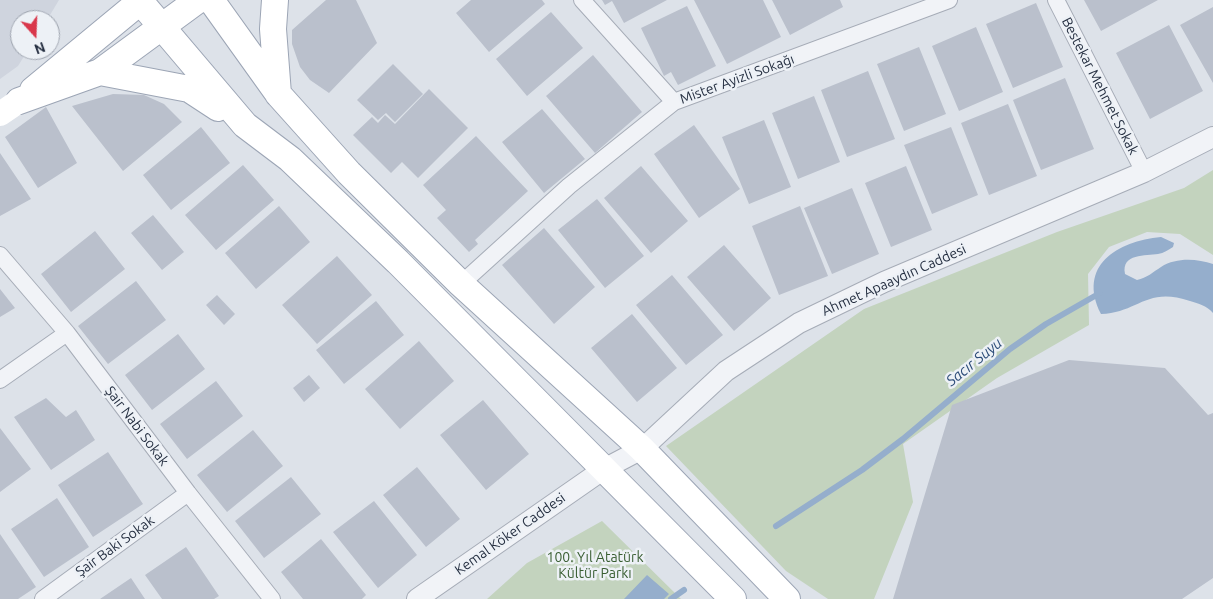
<!DOCTYPE html>
<meta charset="utf-8">
<style>
body{margin:0}
#map{position:relative;width:1213px;height:599px;overflow:hidden;background:#dde2e9;font-family:Ubuntu,sans-serif}
canvas{display:block}
.north{position:absolute;left:10px;top:10px;width:50px;height:50px;box-sizing:border-box;background:#edf1f6;border:1px solid #9da3ae;border-radius:50%;rotate:160deg;font-size:14px;font-weight:700;line-height:20px;text-align:center;color:#252f41}
.north::after{content:'';display:block;margin:auto;width:18px;height:22px;background:#d9374b;clip-path:polygon(50% 0,100% 100%,50% 72%,0 100%)}
</style>
<div id="map">
<canvas width="1213" height="599"></canvas>
<div class="north">N</div>
</div>
<script>
const ctx = document.querySelector('canvas').getContext('2d');
ctx.lineJoin = 'round';
function fill(path, color) { ctx.fillStyle = color; ctx.fill(path, 'evenodd'); }
function stroke(path, color, width, dash) { ctx.strokeStyle = color; ctx.lineWidth = width; ctx.lineCap = dash ? 'butt' : 'round'; ctx.setLineDash(dash || []); ctx.stroke(path); }
function write(font, color, halo, rows, align = 'center') {
  ctx.font = font + ' Ubuntu,sans-serif'; ctx.lineWidth = 5; ctx.setLineDash([]); ctx.textBaseline = 'middle'; ctx.strokeStyle = halo; ctx.fillStyle = color; for (const [text, x, y, turn = 0] of rows) {
    ctx.save(); ctx.translate(x, y); ctx.rotate((+turn || 0) * Math.PI / 180); ctx.textAlign = isNaN(turn) ? turn : align; if (halo) ctx.strokeText(text, 0, 0); ctx.fillText(text, 0, 0); ctx.restore();
  }
}
const built = new Path2D(`
 M0,0H59L47,20H20V50H28L18,66L0,79Z`);
const green = new Path2D(`
 M1213,170V255L1180,234L1147,232L1109,247L1088,274L1089,325L997,378L903,444L913,502L874,599H828L786,571L666,446L864,309L1057,232L1184,188Z
 M602,521L681,599H487L527,563Z`);
const water = new Path2D(`
 M1161,237L1174,243L1173,247C1168,250 1164,253 1158,254C1146,256 1121,253 1125,274L1137,280C1147,278 1153,272 1161,267C1177,257 1197,259 1213,264V313C1206,305 1199,304 1190,301C1146,286 1138,313 1101,314C1077,266 1117,241 1161,237Z
 M647,575L669,594L664,599H624Z`);
const stream = new Path2D(`
 M776,526L862,470L903,439L1010,349L1046,324L1100,293
 M671,599L684,590`);
const building = new Path2D(`
 M326,0H356L377,43L329,93L310,80L300,67L292,44V30Z
 M471,0H542L545,4L489,52L456,13Z
 M602,0H667L624,23L612,1L605,5Z
 M694,0H763L781,37L727,64Z
 M772,0H840L843,7L790,35Z
 M1084,0H1158L1101,31Z
 M1036,3L1063,67L1013,88L986,24Z
 M687,6L716,66L678,85L671,72L664,76L641,28Z
 M1213,7V83L1180,25Z
 M551,12L583,48L527,96L496,59Z
 M1169,25L1203,91L1150,119L1116,53Z
 M976,27L1003,92L959,111L932,46Z
 M919,47L946,114L904,131L877,64Z
 M593,55L642,112L595,153L546,96Z
 M393,64L423,94L395,122L386,113L378,120L357,100Z
 M868,71L895,139L847,157L821,90Z
 M1065,78L1094,149L1041,170L1013,100Z
 M429,89L468,128L418,178L402,162L391,173L353,135L372,117L378,123L385,115L395,124Z
 M113,94L144,95L164,104L182,122L123,171L72,106Z
 M814,96L840,162L798,179L772,113Z
 M1008,104L1037,176L989,195L961,123Z
 M46,107L77,163L38,188L5,137Z
 M542,109L585,159L544,193L502,142Z
 M764,120L791,187L749,204L722,137Z
 M694,125L740,189L699,218L654,154Z
 M201,127L230,163L171,210L143,175Z
 M951,127L978,195L932,214L904,145Z
 M476,136L528,191L475,240L478,244L469,252L437,218L446,210L423,185Z
 M0,153L31,199L0,216Z
 M243,165L274,200L216,250L185,215Z
 M641,166L688,221L651,253L604,198Z
 M906,166L932,230L891,247L865,183Z
 M852,188L879,254L832,274L804,208Z
 M597,199L644,256L605,288L558,230Z
 M279,206L310,242L256,289L225,253Z
 M800,206L828,276L779,295L752,226Z
 M153,215L184,252L162,270L131,233Z
 M544,228L595,287L554,324L502,265Z
 M95,231L125,269L71,312L41,274Z
 M724,245L771,298L734,331L687,277Z
 M337,256L372,295L317,344L282,305Z
 M672,275L723,335L686,365L636,305Z
 M136,281L166,320L108,364L78,326Z
 M0,289L15,308L0,317Z
 M217,295L235,314L224,325L206,305Z
 M376,301L404,335L344,384L316,350Z
 M632,314L677,368L637,402L591,348Z
 M178,334L205,369L152,410L125,375Z
 M419,341L454,381L400,429L365,389Z
 M1069,360L1165,368L1208,415L1213,413V578L1182,599H893L952,405Z
 M309,375L320,388L304,402L293,388Z
 M216,381L243,416L187,459L160,424Z
 M46,398L66,417L76,410L95,440L51,470L14,417Z
 M483,400L529,454L486,490L440,435Z
 M0,428L31,469L0,492Z
 M253,430L283,466L227,512L197,475Z
 M108,452L143,504L93,537L58,485Z
 M417,467L460,519L426,547L383,495Z
 M291,477L321,514L264,558L235,521Z
 M57,498L89,547L44,577L11,529Z
 M374,501L417,555L378,588L333,532Z
 M0,534L36,587L18,599H0Z
 M321,539L366,595L362,599H303L281,572Z
 M186,547L219,596L214,599H162L145,575Z
 M131,578L145,599H100Z`);
const minor = new Path2D(`
 M582,0L674,102
 M1056,0L1144,172
 M0,255L67,333L188,493L272,599
 M461,284L569,186L674,102L949,0
 M0,380L67,333
 M43,599L188,493`);
const tertiary = new Path2D(`
 M417,599L604,469L642,449L726,371L799,323L884,282L1144,172L1213,137`);
const secondary = new Path2D(`
 M0,114L19,101`);
const primary = new Path2D(`
 M139,0L245,125L290,159L398,262L733,599
 M211,0L279,95L349,173L461,284L642,449L787,599
 M275,0L273,29L278,94
 M100,72L198,0
 M33,90L142,0
 M19,101L100,72L189,89L218,108`);
const streetNames = [
 ["Mister Ayizli Sokağı",737,79,-20],
 ["Bestekar Mehmet Sokak",1100,86,63],
 ["Ahmet Apaaydın Caddesi",894,280,-24],
 ["Şair Nabi Sokak",137,426,53],
 ["Kemal Köker Caddesi",510,534,-35],
 ["Şair Baki Sokak",115,546,-36]
];
const parkNames = [
 ["100. Yıl Atatürk",595,557],
 ["Kültür Parkı",595,573]
];
const waterNames = [
 ["Sacır Suyu",974,362,-39]
];
fill(built, '#cfd4de');
fill(green, '#c3d3be');
fill(water, '#95aecc');
stroke(stream, '#95aecc', 6);
fill(building, '#bac0cc');
stroke(minor, '#a6acb7', 18);
stroke(tertiary, '#a6acb7', 22);
stroke(primary, '#9ca5b5', 28);
stroke(minor, '#f1f3f7', 16);
stroke(tertiary, '#f1f3f7', 20);
stroke(secondary, '#fff', 24);
stroke(primary, '#fff', 26);
write('14px', '#252f41', '#edf1f6', streetNames);
write('14px', '#395e32', '#edf1f6', parkNames);
write('italic 15px', '#2c4c78', '#edf1f6', waterNames);
</script>
